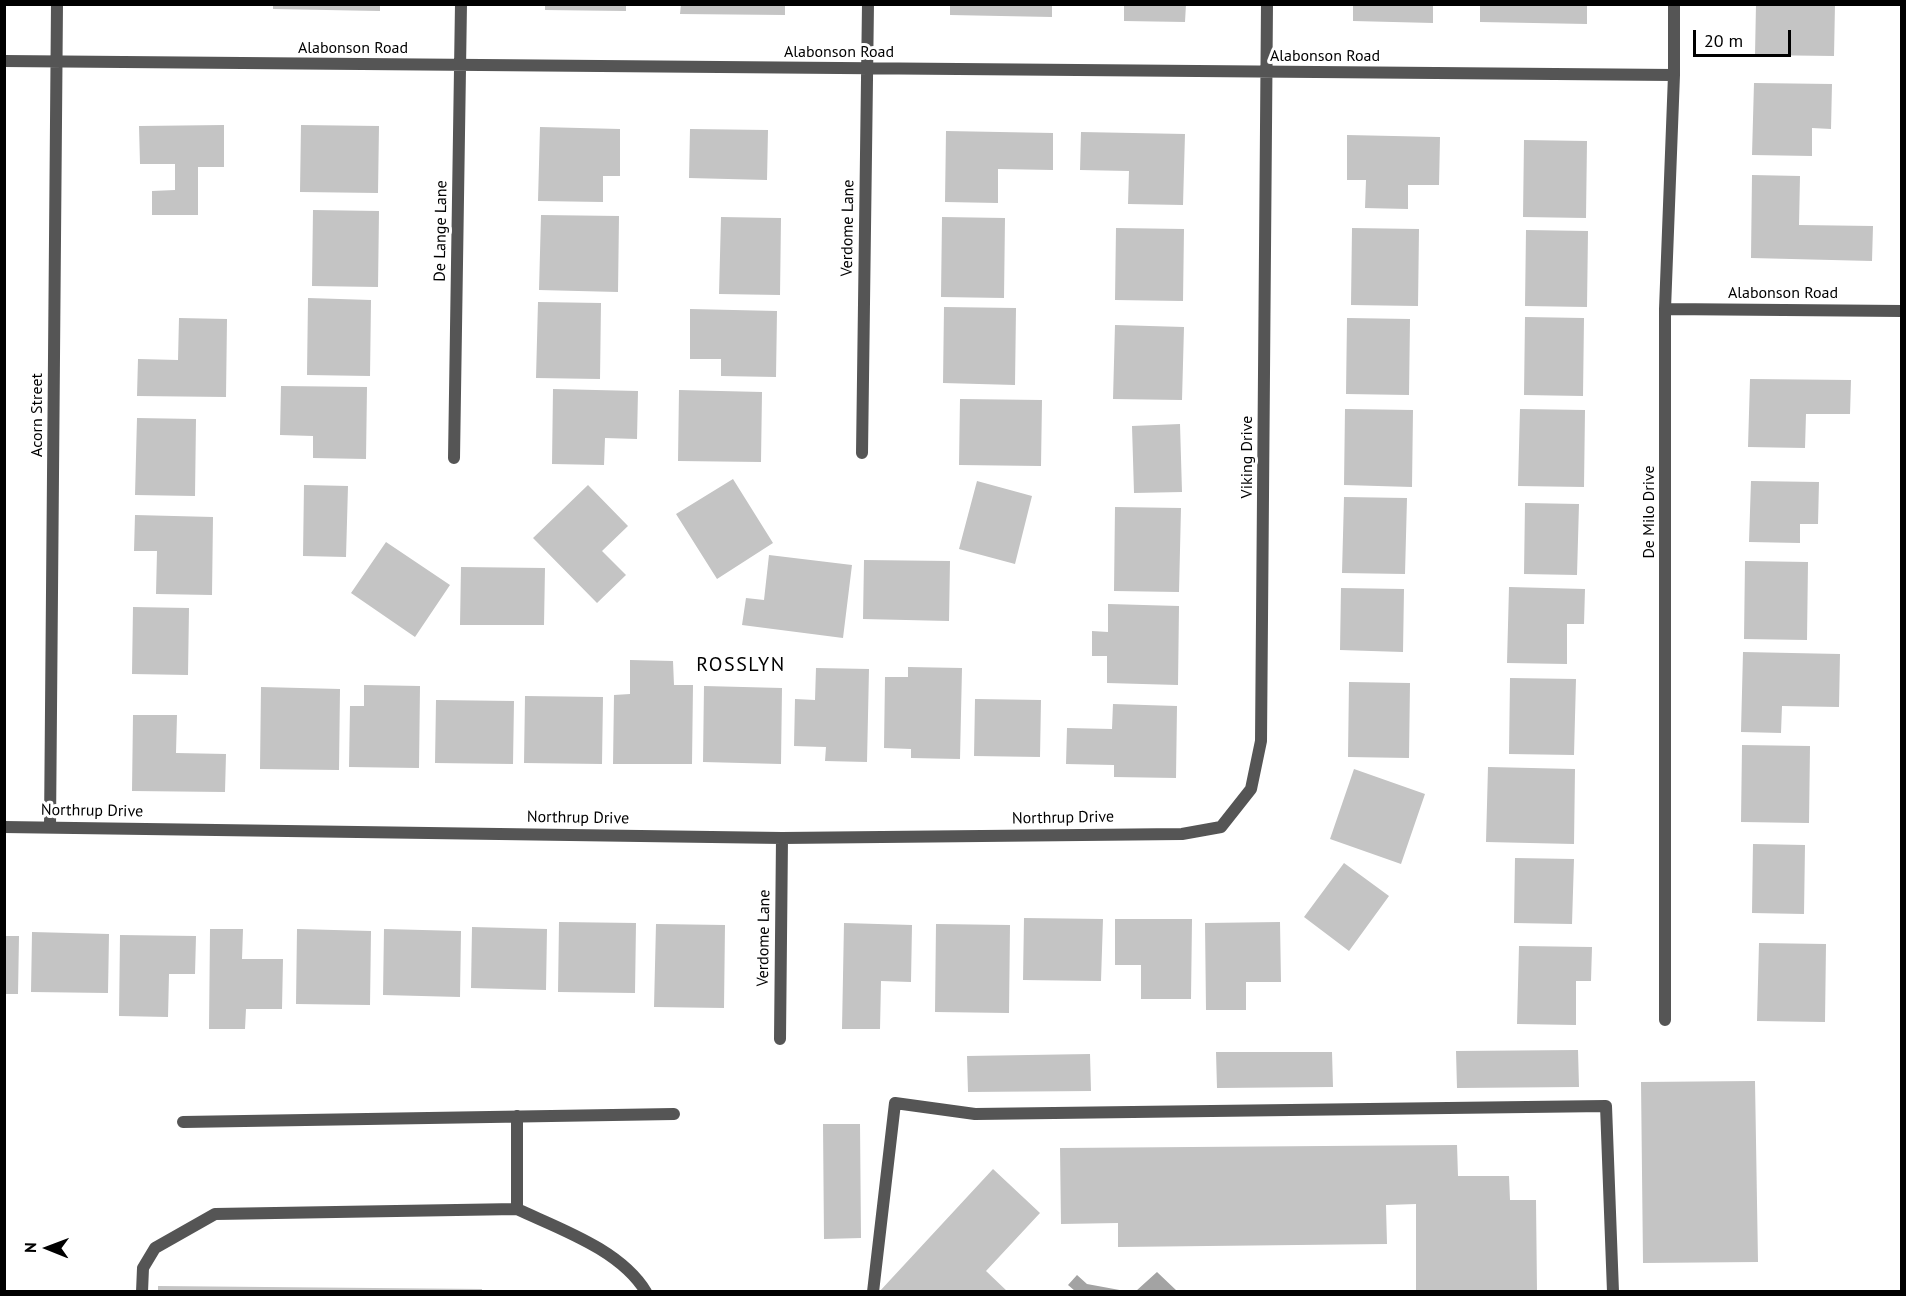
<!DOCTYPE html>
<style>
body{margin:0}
#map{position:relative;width:1906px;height:1296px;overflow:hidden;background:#fff;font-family:"PT Sans",sans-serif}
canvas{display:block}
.frame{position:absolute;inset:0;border:6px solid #000;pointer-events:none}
.north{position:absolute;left:18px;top:1218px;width:60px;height:60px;-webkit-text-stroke:4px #fff;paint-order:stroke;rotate:271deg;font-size:16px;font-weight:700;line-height:24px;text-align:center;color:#000}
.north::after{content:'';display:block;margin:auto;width:21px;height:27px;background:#000;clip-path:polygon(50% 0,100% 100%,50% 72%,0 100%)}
.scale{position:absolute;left:1693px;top:30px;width:98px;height:27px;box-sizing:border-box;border:3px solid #000;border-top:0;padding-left:8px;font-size:18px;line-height:21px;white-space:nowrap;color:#000;-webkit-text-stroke:4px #fff;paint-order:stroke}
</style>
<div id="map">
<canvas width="1906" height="1296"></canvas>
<div class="frame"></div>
<div class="north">N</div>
<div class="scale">20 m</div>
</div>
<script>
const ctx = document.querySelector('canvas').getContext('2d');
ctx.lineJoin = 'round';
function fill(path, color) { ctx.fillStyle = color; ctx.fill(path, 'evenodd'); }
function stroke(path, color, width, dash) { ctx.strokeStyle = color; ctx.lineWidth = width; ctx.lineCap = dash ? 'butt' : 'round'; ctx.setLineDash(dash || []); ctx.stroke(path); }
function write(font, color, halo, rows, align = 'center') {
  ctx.font = font + ' "PT Sans",sans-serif'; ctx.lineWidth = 6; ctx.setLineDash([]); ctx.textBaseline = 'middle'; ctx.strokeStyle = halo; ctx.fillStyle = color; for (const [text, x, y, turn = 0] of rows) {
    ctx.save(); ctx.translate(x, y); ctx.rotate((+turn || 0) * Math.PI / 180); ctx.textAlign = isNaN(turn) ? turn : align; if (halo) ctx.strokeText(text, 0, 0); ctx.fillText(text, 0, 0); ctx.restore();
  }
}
const water = new Path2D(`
 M1157,1272L1177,1291H1136Z
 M1077,1275L1087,1284L1125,1291H1075L1068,1285Z`);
const building = new Path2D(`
 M273,4H380V11L273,9Z
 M681,4H785V15L680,14Z
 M950,4H1052V17L950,15Z
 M1124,4H1186L1185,22L1124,21Z
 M1353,4H1433V23L1353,21Z
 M1480,4H1587V24L1480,22Z
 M1756,4H1835L1834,56L1755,55Z
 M545,5H626V11L545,10Z
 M1754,83L1832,84L1831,129L1812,128V156L1752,155Z
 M224,125V167H198V215H152V191L175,190V164H140L139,126Z
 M301,125L379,126L378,193L300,192Z
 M540,127L620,129V176H603V202L538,201Z
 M690,129L768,130L767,180L689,178Z
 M946,131L1053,133V170L998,169V203L945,202Z
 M1081,132L1185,134L1183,205L1128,204L1129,171L1080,170Z
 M1347,135L1440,137L1439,185H1408V209L1365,208L1366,180H1347Z
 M1524,140L1587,141L1586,218L1523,217Z
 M1752,175L1800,176L1799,225L1873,226L1872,261L1751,258Z
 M313,210L379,211L378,287L312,286Z
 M541,215L619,216L618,292L539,290Z
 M721,217L781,218L780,295L719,294Z
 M942,217L1005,218L1004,298L941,297Z
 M1116,228L1184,229L1183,301L1115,300Z
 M1352,228L1419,229L1418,306L1351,305Z
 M1526,230L1588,231L1587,307L1525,306Z
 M308,298L371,300L370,376L307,375Z
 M538,302L601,303L600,379L536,378Z
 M944,307L1016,308L1015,385L943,383Z
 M690,309L777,311L776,377L721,376V359H690Z
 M1525,317L1584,318L1583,396L1524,395Z
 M179,318L227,319L226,397L137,396L138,359L178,360Z
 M1347,318L1410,319L1409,395L1346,394Z
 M1115,325L1184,327L1182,400L1113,399Z
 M1750,379L1851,380L1850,414H1806L1805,448L1748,447Z
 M281,386L367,387L366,459L313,458V436L280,435Z
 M553,389L638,391L637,439L605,438L604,465L552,464Z
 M679,390L762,392L761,462L678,461Z
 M960,399L1042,400L1041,466L959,465Z
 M1345,409L1413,410L1412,487L1344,485Z
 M1520,409L1585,410L1584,487L1518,486Z
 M137,418L196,419L195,496L135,495Z
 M1180,424L1182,492L1134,493L1132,426Z
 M733,479L773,543L717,579L676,514Z
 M977,481L1032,496L1015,564L959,549Z
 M1751,481L1819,482L1818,524H1800V543L1749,542Z
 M304,485L348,486L346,557L303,556Z
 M588,485L628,526L602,551L626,575L597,603L533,538Z
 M1344,497L1407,498L1405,574L1342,573Z
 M1525,503L1579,504L1577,575L1524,574Z
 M1115,507L1181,508L1179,592L1114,591Z
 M135,515L213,517L212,595L156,594L157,551H134Z
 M386,542L450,585L415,637L351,593Z
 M769,555L852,565L843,638L742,625L746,598L764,600Z
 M864,560L950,561L949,621L863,619Z
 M1745,561L1808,562L1807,640L1744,639Z
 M461,567L545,568L544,625H460Z
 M1509,587L1585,589L1584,624H1567V664L1507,663Z
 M1341,588L1404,589L1403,652L1340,650Z
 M1108,604L1179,606L1178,685L1107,683V656H1092V631L1108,632Z
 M133,607L189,608L188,675L132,674Z
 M1743,652L1840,654L1839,707L1782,706L1781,733L1741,732Z
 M630,660L673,661L674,685H693L692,764H613L614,695L630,694Z
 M908,667L962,668L960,759L911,758V749L884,748L885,677H908Z
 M816,668L869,669L867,762L825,761L826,747L794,746L795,699L815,700Z
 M1510,678L1576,679L1574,755L1509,754Z
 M1349,682L1410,683L1409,758L1348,757Z
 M364,685L420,686L419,768L349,767L350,706H364Z
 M704,686L782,688L781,764L703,762Z
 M261,687L340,689L339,770L260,769Z
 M525,696L603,697L602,764L524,763Z
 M975,699L1041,700L1040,757L974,756Z
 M436,700L514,701L513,764L435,763Z
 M1113,704L1177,706L1176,778L1114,777V765L1066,764L1067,728L1112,729Z
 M133,715H177L176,753L226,754L225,792L132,791Z
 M1742,745L1810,746L1809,823L1741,822Z
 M1488,767L1575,769L1574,844L1486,842Z
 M1354,769L1425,794L1401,864L1330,839Z
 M1753,844L1805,845L1804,914L1752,913Z
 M1515,858L1574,859L1572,924L1514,923Z
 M1344,863L1389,896L1349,951L1304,917Z
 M1024,918L1103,919L1101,981L1023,980Z
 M1115,919H1192L1191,999H1141V965H1115Z
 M559,922L636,923L635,993L558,992Z
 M1280,922L1281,982H1246V1010H1206L1205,923Z
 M844,923L912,925L911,982L881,981L880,1029H842Z
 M656,924L725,925L724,1008L654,1007Z
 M936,924L1010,925L1009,1013L935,1012Z
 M472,927L547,929L546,990L471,988Z
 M210,929H243L242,959H283L282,1009H246L245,1029H209Z
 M297,929L371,931L370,1005L296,1004Z
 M384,929L461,931L460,997L383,995Z
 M32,932L109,934L108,993L31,992Z
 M120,935L196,936L195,974H169L168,1017L119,1016Z
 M4,936H19L18,994H4Z
 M1759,943L1826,944L1825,1022L1757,1021Z
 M1519,946L1592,947L1591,981H1576V1025L1517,1024Z
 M1578,1050L1579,1087L1457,1088L1456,1051Z
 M1216,1052H1332L1333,1087L1217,1088Z
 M1090,1054L1091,1091L968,1092L967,1056Z
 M1755,1081L1758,1262L1643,1263L1641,1082Z
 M823,1124H860L861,1238L824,1239Z
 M1457,1145L1458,1176H1509L1510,1200H1536L1537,1292H1416V1204L1386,1205L1387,1244L1118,1247V1223L1061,1224L1060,1148Z
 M993,1169L1040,1213L986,1271L1008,1292H879Z
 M158,1286L482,1289V1292H158Z`);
const service = new Path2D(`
 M183,1122L674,1114
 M517,1209C560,1229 621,1250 646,1292
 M142,1292L143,1268L155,1248L215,1214L517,1209V1116
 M873,1292L895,1103L975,1114L1606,1106L1613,1292`);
const minor = new Path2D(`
 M4,61L1674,75
 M1665,309L1902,311
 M862,453L868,4
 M454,458L461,4
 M4,827L782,838L1182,834L1221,827L1251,789L1261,741L1267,4
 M50,827L57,4
 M1665,1020V309L1674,75V4
 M780,1039L782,838`);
const streetNames = [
 ["Alabonson Road",353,48],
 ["Alabonson Road",839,52],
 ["Alabonson Road",1325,56],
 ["Verdome Lane",848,228,-89],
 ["De Lange Lane",441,231,-89],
 ["Alabonson Road",1783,293],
 ["Acorn Street",37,415,-90],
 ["Viking Drive",1247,457,-90],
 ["De Milo Drive",1649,512,-90],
 ["Northrup Drive",92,811,1],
 ["Northrup Drive",578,818,1],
 ["Northrup Drive",1063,818,-1],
 ["Verdome Lane",764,938,-89]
];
const quarterNames = [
 ["ROSSLYN",741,665]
];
fill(water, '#a3a3a3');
fill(building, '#c4c4c4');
stroke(service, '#555', 12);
stroke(minor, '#555', 12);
write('16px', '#000', '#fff', streetNames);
ctx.letterSpacing = '1.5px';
write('20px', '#000', '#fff', quarterNames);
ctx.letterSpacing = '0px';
</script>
